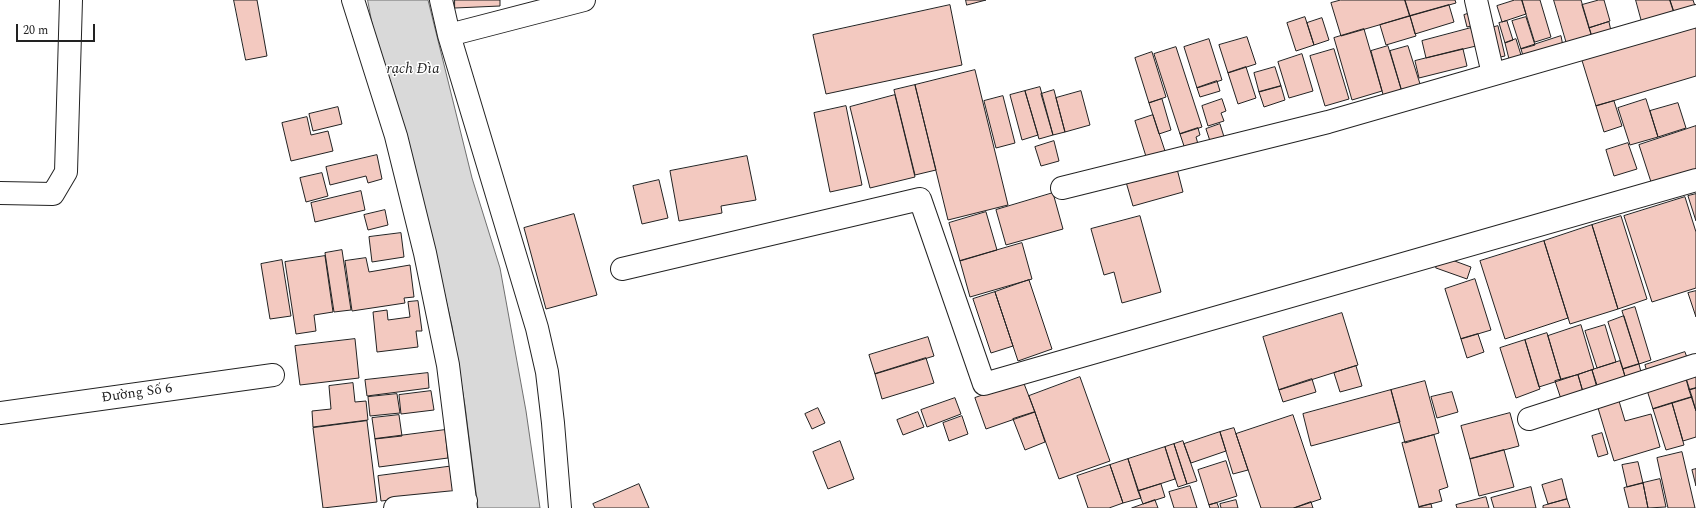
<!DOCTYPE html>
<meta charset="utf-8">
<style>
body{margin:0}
#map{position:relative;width:1696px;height:508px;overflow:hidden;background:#fff;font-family:Spectral,serif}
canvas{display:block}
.scale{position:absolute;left:16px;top:24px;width:79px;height:18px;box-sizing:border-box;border:2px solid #222;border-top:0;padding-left:5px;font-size:12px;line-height:14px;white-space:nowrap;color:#222;-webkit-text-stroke:3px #fff;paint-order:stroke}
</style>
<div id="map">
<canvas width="1696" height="508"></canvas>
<div class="scale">20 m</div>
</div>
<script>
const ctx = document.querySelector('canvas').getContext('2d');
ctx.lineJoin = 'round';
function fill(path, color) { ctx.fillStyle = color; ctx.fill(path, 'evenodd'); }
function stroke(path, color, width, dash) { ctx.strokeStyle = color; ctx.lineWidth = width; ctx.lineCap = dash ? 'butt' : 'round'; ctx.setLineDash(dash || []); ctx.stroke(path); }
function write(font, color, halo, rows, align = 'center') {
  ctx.font = font + ' Spectral,serif'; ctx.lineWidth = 3; ctx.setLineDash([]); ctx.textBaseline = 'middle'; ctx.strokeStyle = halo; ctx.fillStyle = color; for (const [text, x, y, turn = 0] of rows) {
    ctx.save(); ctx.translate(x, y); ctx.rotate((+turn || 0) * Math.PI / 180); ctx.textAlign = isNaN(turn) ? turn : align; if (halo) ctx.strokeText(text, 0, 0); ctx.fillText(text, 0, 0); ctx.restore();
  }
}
const water = new Path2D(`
 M368,0H428L472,178L500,268L526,411L540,508H478L465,406L452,326L442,283L382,76Z`);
const building = new Path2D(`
 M234,0H257L267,56L246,60Z
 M455,0H500V6L455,8Z
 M966,0H986L967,5Z
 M1341,0H1405L1410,16L1341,36L1331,3Z
 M1405,0H1455L1456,3L1410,16Z
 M1515,0H1522L1526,14L1502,22L1497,6Z
 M1522,0H1540L1551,37L1535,42Z
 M1554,0H1581L1592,37L1567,44Z
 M1599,0H1604L1610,21L1589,28L1582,5Z
 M1636,0H1670L1674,12L1642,22Z
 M1670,0H1693L1695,6L1674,12Z
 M950,5L962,65L826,94L813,35Z
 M1449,5L1454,22L1415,34L1410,16Z
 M1480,10L1471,26L1467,27L1464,15Z
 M1410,16L1416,36L1386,45L1380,25Z
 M1305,17L1314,45L1296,51L1287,23Z
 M1526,17L1535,45L1521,49L1512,21Z
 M1322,18L1329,40L1314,45L1307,23Z
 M1696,18V76L1596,106L1580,54Z
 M1507,21L1513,40L1505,43L1499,23Z
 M1609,22L1611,31L1592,37L1589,28Z
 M1498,26L1505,56L1491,59L1484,30Z
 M1471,28L1476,46L1426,58L1422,41Z
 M1364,29L1382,91L1352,100L1334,38Z
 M1561,36L1563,46L1524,59L1521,49Z
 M1247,37L1256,64L1228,73L1219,45Z
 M1209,39L1222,80L1197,88L1184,47Z
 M1516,39L1521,55L1509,59L1505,43Z
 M1388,46L1402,92L1384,98L1371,51Z
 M1408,46L1421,87L1402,92L1390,51Z
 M1176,47L1202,127L1180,134L1154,54Z
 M1334,49L1349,99L1325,106L1310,56Z
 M1463,49L1467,66L1419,78L1415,61Z
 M1152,52L1166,97L1149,103L1135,58Z
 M1302,54L1313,91L1289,98L1278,62Z
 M1246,67L1256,98L1238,104L1228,73Z
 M1275,67L1281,86L1259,92L1254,73Z
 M975,70L1008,205L948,220L915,85Z
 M1217,81L1220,91L1200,97L1197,88Z
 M915,85L936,170L915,175L894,90Z
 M1281,86L1285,100L1264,107L1259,92Z
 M1040,87L1053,135L1039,139L1025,91Z
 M1054,90L1065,132L1053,135L1041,94Z
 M1025,91L1038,135L1022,140L1010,95Z
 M1081,91L1090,125L1065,132L1056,98Z
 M895,95L915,177L870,188L850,107Z
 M1003,96L1015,143L996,148L984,101Z
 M1162,99L1171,130L1159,134L1149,103Z
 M1222,99L1226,111L1221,113L1224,121L1208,126L1202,106Z
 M1646,99L1658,137L1630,145L1618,108Z
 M1614,101L1622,126L1604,132L1596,106Z
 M1678,103L1686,128L1658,137L1650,111Z
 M846,106L862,185L830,192L814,113Z
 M338,107L342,124L313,131L309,114Z
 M1153,115L1167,157L1148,163L1135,121Z
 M307,117L311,135L328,131L333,151L291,161L282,123Z
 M1220,124L1225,140L1211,144L1206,129Z
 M1696,126V171L1652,185L1639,145Z
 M1198,128L1200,135L1196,137L1198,144L1185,149L1180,134Z
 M1054,141L1059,161L1041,166L1035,147Z
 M1628,143L1637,169L1614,176L1606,150Z
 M377,155L382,179L368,183L366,176L330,185L326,167Z
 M747,156L756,200L721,206L722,213L679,221L670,171Z
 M1175,161L1183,192L1133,206L1124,175Z
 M322,173L328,196L306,202L300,178Z
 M659,180L668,218L642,224L633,186Z
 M361,191L365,210L315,222L311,203Z
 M1053,193L1063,229L1006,245L996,210Z
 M1696,194V221L1688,196Z
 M1685,197L1696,232V288L1652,302L1624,216Z
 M385,210L388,225L368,230L364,215Z
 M986,212L997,250L960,261L949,223Z
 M574,214L597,295L546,309L524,228Z
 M1140,216L1161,292L1122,303L1114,272L1104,275L1091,229Z
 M1621,216L1647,299L1618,309L1592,225Z
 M1592,225L1618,309L1570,324L1544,241Z
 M401,233L404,257L372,262L369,237Z
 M1544,241L1568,318L1505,339L1480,261Z
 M1022,243L1032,279L970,297L960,261Z
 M342,250L351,310L334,312L325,253Z
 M325,256L333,312L314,315L316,331L296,334L285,262Z
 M1441,256L1471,267L1467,279L1436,268Z
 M366,258L369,272L410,265L414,297L404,298L405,303L352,311L345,261Z
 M282,260L291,316L270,319L261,264Z
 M1475,279L1491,330L1461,339L1445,289Z
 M1029,280L1052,349L1018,361L995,292Z
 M1696,291V317L1688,293Z
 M995,292L1013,346L991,353L973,299Z
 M418,301L422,331H416L418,347L377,352L373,312L387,310L388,320L410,317L408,302Z
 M1635,307L1651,360L1639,364L1622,311Z
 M1342,313L1358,365L1279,390L1263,337Z
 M1624,316L1639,364L1623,369L1608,322Z
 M1581,325L1594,369L1561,380L1548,336Z
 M1605,325L1616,362L1597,368L1585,331Z
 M1547,333L1561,380L1539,387L1525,340Z
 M1478,334L1484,352L1467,358L1461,339Z
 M928,337L934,356L875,374L869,355Z
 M355,339L359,378L300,385L295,346Z
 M1525,340L1540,389L1516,398L1500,348Z
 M1685,352L1689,363L1648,375L1645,365Z
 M926,358L934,383L882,399L875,374Z
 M1620,361L1627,382L1599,391L1592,370Z
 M1639,364L1641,372L1625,377L1623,369Z
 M1356,366L1362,386L1340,392L1334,373Z
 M1592,370L1597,388L1583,392L1578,375Z
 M1696,372V388L1689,390L1685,375Z
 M428,373L429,388L367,396L365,380Z
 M1578,375L1583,392L1561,399L1555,381Z
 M1685,375L1692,397L1653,409L1646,387Z
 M1080,377L1110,461L1059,479L1029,396Z
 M1312,379L1316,392L1283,402L1279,390Z
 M1023,381L1035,412L986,429L975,398Z
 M1425,381L1439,433L1405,443L1391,390Z
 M353,383L355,402L366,401L368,420L313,427L312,411L331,409L329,386Z
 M1696,388V411L1689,390Z
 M1391,390L1400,422L1311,446L1303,414Z
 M431,391L434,410L401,414L399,395Z
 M1452,392L1458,412L1437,418L1431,397Z
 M397,394L400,413L370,416L368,397Z
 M1692,397L1696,411V437L1683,441L1672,403Z
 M955,398L961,414L927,427L921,410Z
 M1619,401L1625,421L1651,414L1660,447L1614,461L1598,408Z
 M1672,403L1684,445L1666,450L1653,409Z
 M818,408L825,423L812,429L805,414Z
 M918,412L924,427L903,435L897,420Z
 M1035,412L1045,442L1025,450L1013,419Z
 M1510,413L1519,446L1470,459L1461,426Z
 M399,415L402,436L375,439L372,418Z
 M1293,415L1321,499L1294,508H1261L1236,434Z
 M962,416L968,434L949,441L943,423Z
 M367,421L377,502L323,508L313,428Z
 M1234,428L1248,470L1233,474L1220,432Z
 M445,430L448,458L379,467L375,439Z
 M1220,432L1226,451L1191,463L1184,444Z
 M1602,433L1608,454L1598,457L1592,436Z
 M1434,435L1448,487L1439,490L1442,501L1419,507L1402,443Z
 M840,441L854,479L828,489L813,452Z
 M1183,441L1197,481L1187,484L1174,444Z
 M1174,444L1187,484L1178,487L1165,447Z
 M1165,447L1175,479L1138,491L1128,459Z
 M1504,450L1514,487L1479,496L1470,459Z
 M1682,452L1695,508H1668L1657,458Z
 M1128,459L1141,498L1123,503L1110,465Z
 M1226,461L1237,496L1209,505L1198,470Z
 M1638,462L1643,483L1627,487L1622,465Z
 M1110,465L1123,503L1109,508H1088L1077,476Z
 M454,466L457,492L381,501L378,476Z
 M1696,469V486L1692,470Z
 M1562,479L1567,499L1548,504L1542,485Z
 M1660,479L1666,507L1648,508L1643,483Z
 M1643,483L1648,508H1629L1624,488Z
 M639,484L649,508H595L593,504Z
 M1161,484L1165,497L1143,504L1138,491Z
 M1190,486L1197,508H1174L1169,492Z
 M1531,487L1536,508H1494L1491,498Z
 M1486,497L1489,508H1457L1456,505Z
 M1567,499L1570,508H1543V506Z
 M1155,500L1158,508H1132Z
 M1236,500L1238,508H1221L1220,504Z
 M1311,502L1313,508H1294Z
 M1217,503L1219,508H1210L1209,505Z
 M1431,504L1432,508H1419V507Z`);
const minor = new Path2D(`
 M353,0L396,136L425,253L448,365L466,508
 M441,0L449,35L537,328L547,372L553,423L560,508
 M1476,0L1493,74
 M449,35L584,0
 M1062,188L1328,122L1696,16
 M0,193L53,194L66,172L71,0
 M622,269L920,199L984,384L1696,180
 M0,413L273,375
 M1529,419L1696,365
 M395,508L466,501`);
const streetNames = [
 ["Đường Số 6",137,394,-8]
];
const waterNames = [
 ["rạch Đìa",413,70]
];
fill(water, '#d9d9d9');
stroke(water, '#6f6f6f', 1);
fill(building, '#f3c9c0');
stroke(building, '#222', 1);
stroke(minor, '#222', 24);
stroke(minor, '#fff', 22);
write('14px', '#222', '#fff', streetNames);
write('italic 15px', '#222', '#fff', waterNames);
</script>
